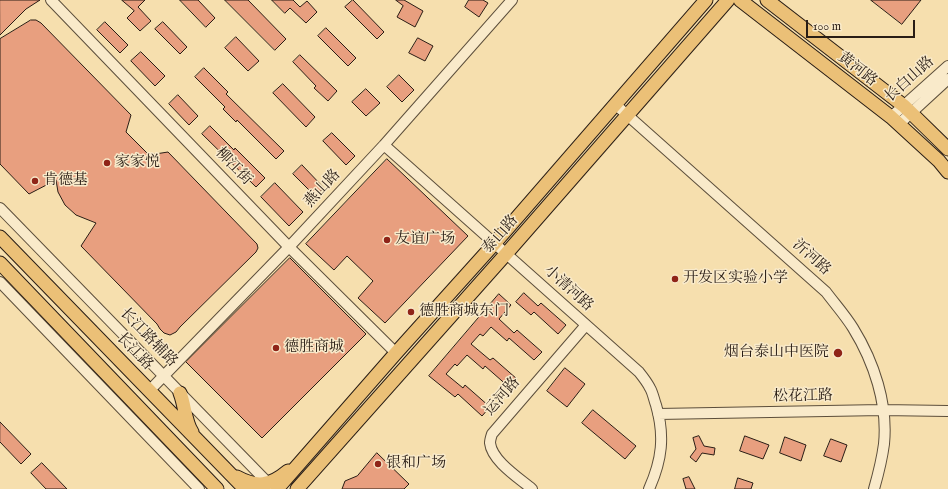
<!DOCTYPE html>
<meta charset="utf-8">
<style>
body{margin:0}
#map{position:relative;width:948px;height:489px;overflow:hidden;background:#f6dfae;font-family:"IM FELL English",serif}
canvas{display:block}
.scale{position:absolute;left:806px;top:20px;width:109px;height:18px;box-sizing:border-box;border:2px solid #291d15;border-top:0;padding-left:5px;font-size:12px;line-height:14px;white-space:nowrap;color:#291d15;-webkit-text-stroke:3px #f9eaca;paint-order:stroke}
</style>
<div id="map">
<canvas width="948" height="489"></canvas>
<div class="scale">100 m</div>
</div>
<script>
const ctx = document.querySelector('canvas').getContext('2d');
ctx.lineJoin = 'round';
function fill(path, color) { ctx.fillStyle = color; ctx.fill(path, 'evenodd'); }
function stroke(path, color, width, dash) { ctx.strokeStyle = color; ctx.lineWidth = width; ctx.lineCap = dash ? 'butt' : 'round'; ctx.setLineDash(dash || []); ctx.stroke(path); }
function write(font, color, halo, rows, align = 'center') {
  ctx.font = font + ' "IM FELL English","Noto Serif SC",serif'; ctx.lineWidth = 3; ctx.setLineDash([]); ctx.textBaseline = 'middle'; ctx.strokeStyle = halo; ctx.fillStyle = color; for (const [text, x, y, turn = 0] of rows) {
    ctx.save(); ctx.translate(x, y); ctx.rotate((+turn || 0) * Math.PI / 180); ctx.textAlign = isNaN(turn) ? turn : align; if (halo) ctx.strokeText(text, 0, 0); ctx.fillText(text, 0, 0); ctx.restore();
  }
}
const building = new Path2D(`
 M0,0H40L26,9L0,35Z
 M122,0H145L138,7L151,21L140,31L127,18L134,11Z
 M180,0H198L215,18L206,27Z
 M225,0H248L286,39L275,50Z
 M272,0H293L300,7L307,1L317,12L306,23L290,8L285,13Z
 M353,0L384,32L377,39L345,7Z
 M396,0H404L423,11L415,27L397,17L403,6Z
 M469,0H483L488,3L479,17L465,7Z
 M871,0H921L902,24Z
 M31,20H36L41,23L131,115L126,132L149,155L168,152L257,244L258,248L256,252L180,327L176,332L170,335L164,333L160,329L157,324L81,246L96,223L76,215L65,205L58,192L56,180L29,194L0,164V39Z
 M105,22L128,45L120,53L97,30Z
 M163,22L187,47L180,54L155,29Z
 M326,28L356,58L348,66L318,36Z
 M236,37L259,61L248,71L225,48Z
 M418,38L433,46L425,61L409,53Z
 M141,52L165,76L155,86L131,61Z
 M300,55L337,91L328,101L314,88L316,86L293,62Z
 M204,68L228,92L226,94L284,151L276,159L237,120L236,122L223,109L225,107L195,77Z
 M399,75L414,90L402,102L387,87Z
 M283,84L315,117L306,127L273,93Z
 M366,89L380,103L366,116L352,102Z
 M178,95L198,116L189,125L169,104Z
 M210,126L234,150L235,148L265,178L256,187L202,134Z
 M332,133L355,156L346,165L323,141Z
 M387,159L468,236L385,323L358,298L373,281L347,256L334,270L306,244Z
 M302,165L324,188L315,196L293,174Z
 M275,183L303,212L289,226L261,197Z
 M290,258L366,334L262,438L186,362Z
 M524,293L538,306L541,303L566,325L558,334L534,312L531,315L516,302Z
 M499,294L511,305L499,319L514,333L517,330L542,352L534,360L509,338L507,341L491,327L483,336L480,334L471,344L490,360L493,358L517,379L510,388L485,366L483,369L467,355L457,366L455,364L446,374L463,388L465,385L490,407L482,416L458,394L455,397L429,376Z
 M565,368L585,384L567,407L547,391Z
 M593,410L636,446L625,459L582,423Z
 M0,422L31,454L21,464L0,442Z
 M699,436L704,446L715,448L714,455L702,453L696,462L690,457L696,449L693,438Z
 M745,436L769,445L763,459L740,451Z
 M785,437L806,445L801,461L780,453Z
 M831,439L847,445L841,462L824,456Z
 M377,453L409,484L404,489H342L345,481L357,476Z
 M42,463L67,489H46L31,473Z
 M689,477L695,489H686L683,479Z
 M738,478L753,483L751,489H735Z`);
const minor = new Path2D(`
 M51,0L289,247L396,353
 M616,105L826,292C835,304 845,315 853,328C874,362 888,404 884,444C882,459 878,475 874,489
 M891,117L948,66
 M899,124L948,79
 M384,145L639,372C643,377 647,382 650,388C653,393 654,400 656,405C665,436 662,460 649,489
 M0,208L271,486
 M0,282L199,489
 M149,391L289,247L384,145L512,0
 M658,414L882,410L948,411
 M532,489C519,478 492,461 490,443C490,440 491,437 492,434L586,325`);
const major = new Path2D(`
 M740,0L891,117L939,161L948,172
 M767,0L904,106L948,149
 M0,237L245,489
 M0,263L217,489
 M180,393C185,405 185,422 192,432
 M237,477C257,488 270,486 288,471
 M277,489L396,353L494,244L706,0
 M297,489L506,254L728,0`);
const markers = [
 [107,163,4,"#8f2418"],
 [35,181,4,"#8f2418"],
 [387,240,4,"#8f2418"],
 [675,279,4,"#8f2418"],
 [411,312,4,"#8f2418"],
 [276,348,4,"#8f2418"],
 [838,353,5,"#8f2418"],
 [378,464,4,"#8f2418"]
];
const streetNames = [
 ["黄河路",857,70,38],
 ["长白山路",910,80,-42],
 ["柳江街",233,167,46],
 ["燕山路",323,189,-47],
 ["泰山路",501,235,-49],
 ["沂河路",811,258,42],
 ["小清河路",568,289,42],
 ["长江路辅路",148,338,46],
 ["长江路",134,352,46],
 ["运河路",503,397,-49],
 ["松花江路",803,397,-1]
];
const poiNames = [
 ["家家悦",115,163],
 ["肯德基",43,181],
 ["友谊广场",395,240],
 ["开发区实验小学",683,279],
 ["德胜商城东门",419,312],
 ["德胜商城",284,348],
 ["烟台泰山中医院",829,353,"right"],
 ["银和广场",386,464]
];
fill(building, '#e89f7f');
stroke(building, '#291d15', 1);
stroke(minor, '#5c4e3b', 12);
stroke(major, '#291d15', 15);
stroke(minor, '#f9eaca', 10);
stroke(major, '#ebc077', 13);
for (const [x, y, r, color] of markers) { const dot = new Path2D(); dot.arc(x, y, r, 0, 2 * Math.PI); ctx.fillStyle = color; ctx.fill(dot); stroke(dot, '#f9eaca', 1.5); }
write('15px', '#291d15', '#f9eaca', streetNames);
write('15px', '#291d15', '#f9eaca', poiNames, 'left');
</script>
